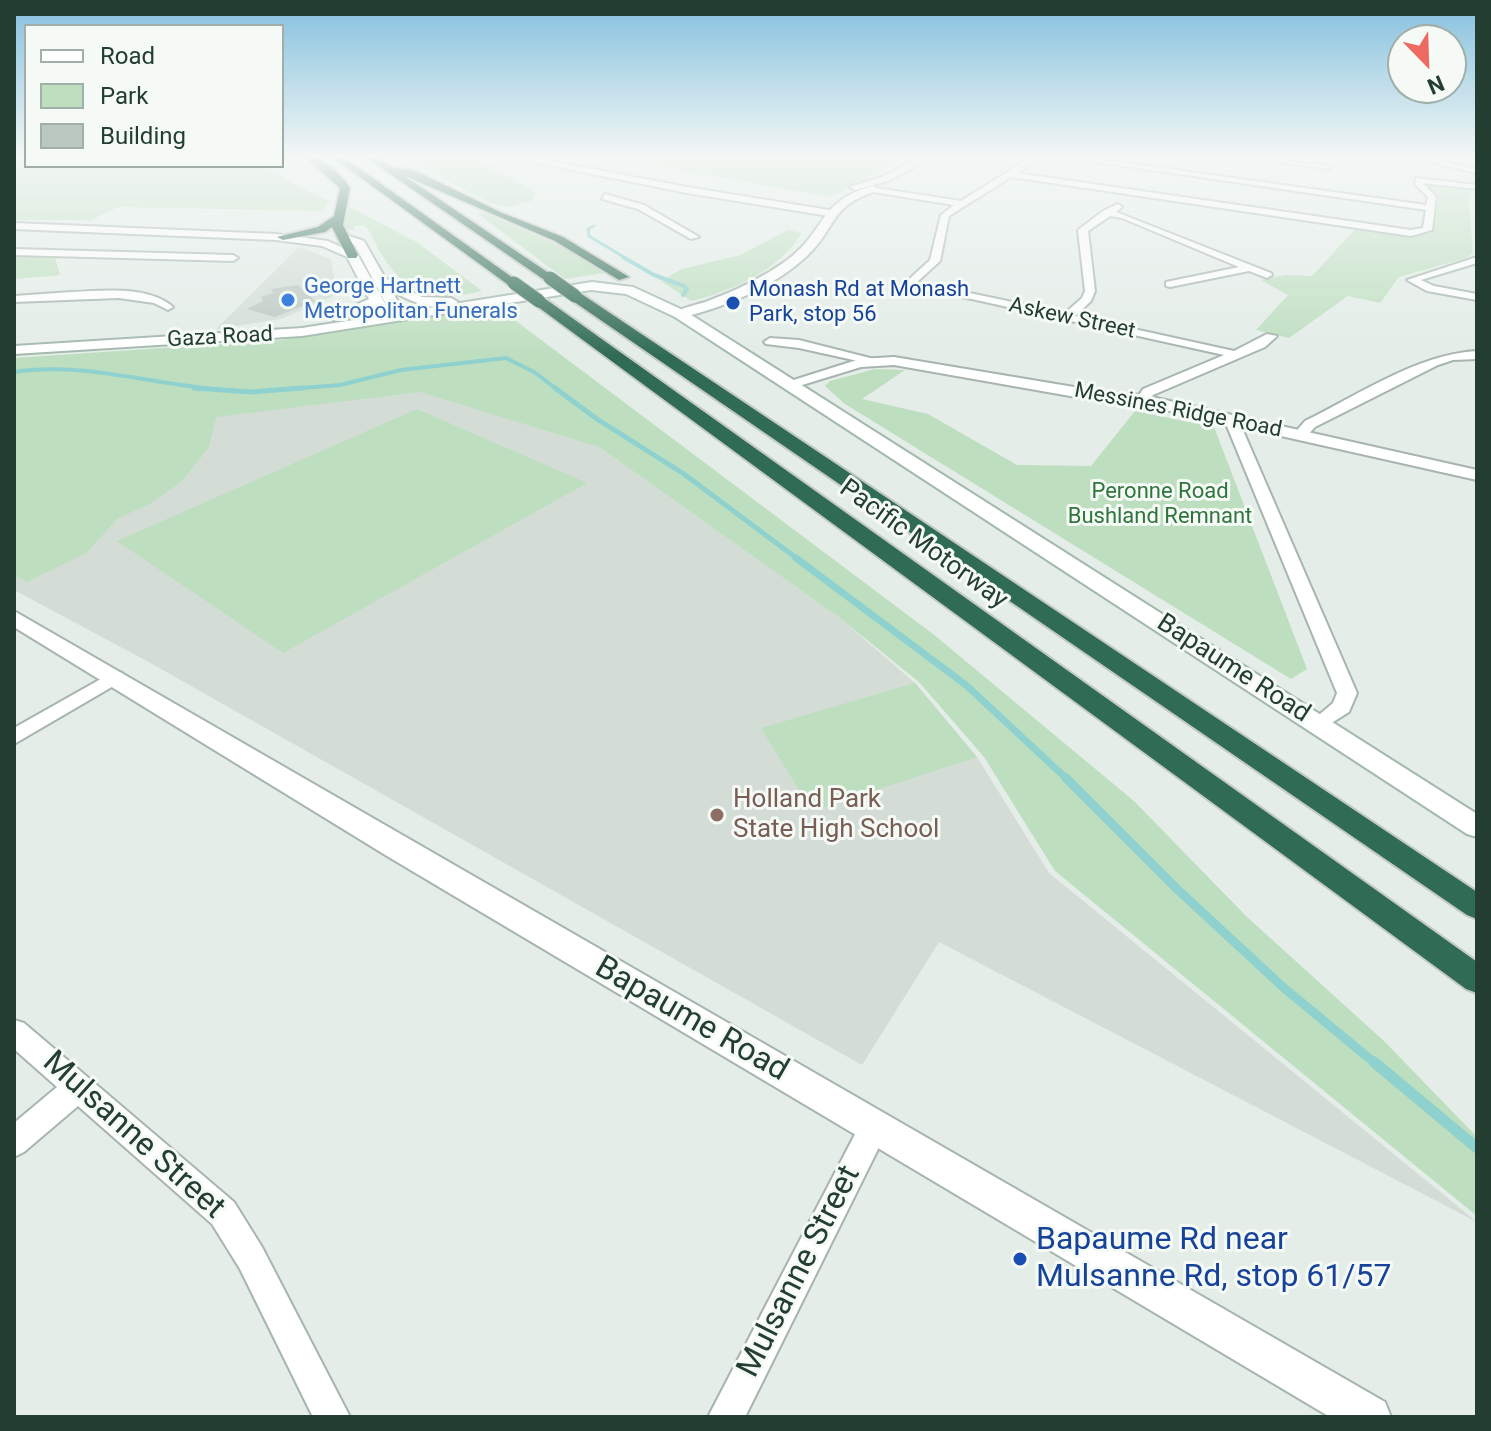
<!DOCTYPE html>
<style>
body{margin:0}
#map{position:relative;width:1491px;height:1431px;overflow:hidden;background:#e4ede8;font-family:Roboto,sans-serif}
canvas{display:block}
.frame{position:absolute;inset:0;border:16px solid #243f32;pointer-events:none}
.legend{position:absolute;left:24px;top:24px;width:260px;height:144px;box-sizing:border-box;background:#f5faf6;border:2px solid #a1afa8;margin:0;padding:10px 14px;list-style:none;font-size:24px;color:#243f32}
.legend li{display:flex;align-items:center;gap:16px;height:40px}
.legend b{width:40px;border:2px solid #a1afa8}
.north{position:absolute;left:1387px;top:24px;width:80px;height:80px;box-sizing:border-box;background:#f5faf6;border:2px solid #a1afa8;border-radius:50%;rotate:157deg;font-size:22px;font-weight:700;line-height:32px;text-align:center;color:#243f32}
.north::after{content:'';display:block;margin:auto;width:28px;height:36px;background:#ee6961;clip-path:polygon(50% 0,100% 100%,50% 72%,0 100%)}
</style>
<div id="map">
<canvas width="1491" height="1431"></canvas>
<div class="frame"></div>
<ul class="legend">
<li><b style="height:10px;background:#fff"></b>Road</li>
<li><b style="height:22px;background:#bedec0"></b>Park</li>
<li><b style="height:22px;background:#bac8c0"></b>Building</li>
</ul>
<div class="north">N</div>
</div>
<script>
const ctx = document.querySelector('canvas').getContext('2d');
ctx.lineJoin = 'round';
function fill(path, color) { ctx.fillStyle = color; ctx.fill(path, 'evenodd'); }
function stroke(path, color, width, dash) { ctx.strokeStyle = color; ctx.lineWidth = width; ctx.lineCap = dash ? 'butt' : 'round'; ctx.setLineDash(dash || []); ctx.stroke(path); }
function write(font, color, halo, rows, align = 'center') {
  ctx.font = font + ' Roboto,sans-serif'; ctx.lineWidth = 6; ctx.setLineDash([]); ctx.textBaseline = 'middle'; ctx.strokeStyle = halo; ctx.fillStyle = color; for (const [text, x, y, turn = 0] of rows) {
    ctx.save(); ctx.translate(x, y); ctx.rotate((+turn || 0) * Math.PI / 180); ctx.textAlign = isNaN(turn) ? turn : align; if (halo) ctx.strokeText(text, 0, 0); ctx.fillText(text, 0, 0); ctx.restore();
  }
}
const built = new Path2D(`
 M299,247L331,259L337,295L281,319L216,329Z
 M14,361L434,389L599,447L840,618L915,683L977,757L1049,873L1477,1222L939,942L862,1065L145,660L14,590Z`);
const green = new Path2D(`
 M14,156H26V166H268L296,185L330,201L322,211L118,207L91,220H14Z
 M401,156H472L536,192L531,201L509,207L490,203Z
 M596,156H910L831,197Z
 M1435,183L1471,188L1469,200L1473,253L1466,258L1399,277L1380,303L1348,296L1289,338L1256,330L1288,295L1261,280L1285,275L1312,276L1356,228L1409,235L1432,233L1439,197L1424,184Z
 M350,207L418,243L482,291C435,302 406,296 380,252C373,241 373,234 364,225L354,226L356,231L346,228L345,218Z
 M485,213L562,247L605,273L565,279L478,214Z
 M788,230L802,233C779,270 733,291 691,301L661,281L682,269L740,255Z
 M14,255L55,257L60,275L14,279Z
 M496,306L933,634L1134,801L1246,916L1385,1042L1477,1137V1216L1055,871L984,757L920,683L840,618L599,447L420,392L216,417L209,447L182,481L148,505L118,518L86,553L27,582L14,575V358L282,340Z
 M875,369L905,370L862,399L928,414L1017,465L1091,466L1135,411L1214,427L1307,669L1291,679L845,404L825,386L830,381Z
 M417,409L587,483L283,653L117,541Z
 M915,683L977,757L812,811L761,728Z`);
const streamFar5 = new Path2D(`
 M594,226L588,229L589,236L627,259`);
const streamFar4 = new Path2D(`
 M623,257L654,275L684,286L687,289L683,295
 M14,372C82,361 154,385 223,390
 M276,390L340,385L401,370L506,358L534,372L558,390`);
const streamFar3 = new Path2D(`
 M194,388L251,392L302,388
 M555,388L597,419L684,474L799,560`);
const streamFar2 = new Path2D(`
 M796,558L966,685L1068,780`);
const streamFar1 = new Path2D(`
 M1066,778L1176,888L1284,988L1376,1064`);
const stream = new Path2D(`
 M1374,1062L1477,1148`);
const building = new Path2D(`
 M298,285L315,301L275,317L247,309L263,301L261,297L273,293L271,289Z`);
const minor = new Path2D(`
 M1033,156H1042L1017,173L1411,230L1423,228L1426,210L1056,156H1076L1426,205L1428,197L1415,184L1416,178L1477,185V189L1423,183L1436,197L1432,230L1411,236L1011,177L949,216L940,261L917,282L1065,313L1082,298L1085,291L1078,230L1103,211L1118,204L1122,207L1116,212L1271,273L1272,275L1267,278L1249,271L1170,287L1166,286V282L1239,267L1122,218L1110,216L1088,231L1095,291L1091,301L1075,316L1234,351L1267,334L1277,336L1265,347L1153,395L1143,404L1136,400L1143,389L1224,355L904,284L930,260L941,215L954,205L873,192L870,187L961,201Z
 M1237,156H1259L1332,167L1328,169Z
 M1405,156H1419L1477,169V173Z
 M530,157L687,187L829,210L833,213L829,216L687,193L527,161Z
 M605,194L644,205L699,237L691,239L638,209L602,199Z
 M14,249L233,255L238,258L233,261L14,255Z
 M1477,257V263L1421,280L1434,286L1477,294V300L1427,291L1407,280Z
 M71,292C103,291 148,285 173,307L168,310L154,303L119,298L14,302V296Z
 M770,338L799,340L882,361L876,365L799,348L766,344L764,342Z
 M1477,351V359L1453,360L1438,365L1315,427L1305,438L1293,435L1305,421C1358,395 1418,354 1477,351Z
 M1231,415L1238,419L1357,693L1349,712L1317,732L1307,725L1333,703L1337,693L1224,419Z
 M115,671L122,673L125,677L122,681L14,744V728Z
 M14,1020L24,1023L234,1202L262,1247L350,1417H313L240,1269L212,1224L78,1106L24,1152L14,1157V1123L57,1087L14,1049Z
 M874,1113L884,1117L889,1127L884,1137L745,1417H708L864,1117Z`);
const tertiary = new Path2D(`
 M923,156H935L888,181L855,190L850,187L882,177Z
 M873,186L878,189L877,191C828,206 838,227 807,256C772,288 725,307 680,318L673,314C682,307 697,305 708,301C735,291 762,278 786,261C827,231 817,201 873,186Z
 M14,223L276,234L328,241L358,255L352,259L322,246L276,240L14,229Z
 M346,235L364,241L385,278L422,297L451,298L458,302C438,315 410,301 392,291L403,311L391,314L355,245L340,238Z
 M894,357L1110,393L1143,395L1477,470V480L1143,405L1110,403L894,365L861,367L789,389L781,384L860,359Z
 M14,611L1385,1402L1391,1417H1330L387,856L14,627Z`);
const secondary = new Path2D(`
 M348,252H356L391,314L592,282L633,287L685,311L1477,814V837L1467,834L675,317L626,294L591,290L302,336L14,354V346L302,328L379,316L374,307L336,321L329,317L369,299L346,255Z`);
const motorway = new Path2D(`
 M304,156C322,156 341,173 350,188L343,225L358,255L356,258H348L332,227L325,232L283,240L277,237L318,227L334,216L340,188Z
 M331,156H342L520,283L510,286Z
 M364,156H375L392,167L416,171L500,212L563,237L629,277L619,280L555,241L403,175L556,278L546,281Z
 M570,293H580L1477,892V919L1467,915L570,299Z
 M534,298H544L1477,962V993L1466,989L534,304Z`);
const motorwayBridge = new Path2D(`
 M550,278L575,296
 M514,283L539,301`);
const markers = [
 [288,300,8,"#3f7fe0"],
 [733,303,8,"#1a4fb4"],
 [717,815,8,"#8d6e63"],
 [1020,1259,8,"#1a4fb4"]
];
const farShopnames = [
 ["George Hartnett",304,287],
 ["Metropolitan Funerals",304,312]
];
const farTransitnames = [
 ["Monash Rd at Monash",749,290],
 ["Park, stop 56",749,315]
];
const farStreetnames = [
 ["Askew Street",1072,319,12],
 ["Gaza Road",220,338,-3],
 ["Messines Ridge Road",1178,411,11]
];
const farParknames = [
 ["Peronne Road",1160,492],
 ["Bushland Remnant",1160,517]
];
const streetNames = [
 ["Pacific Motorway",923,545,36],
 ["Bapaume Road",1233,669,33]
];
const educationNames = [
 ["Holland Park",733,800],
 ["State High School",733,830]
];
const nearStreetnames = [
 ["Bapaume Road",691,1020,30],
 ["Mulsanne Street",133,1136,42],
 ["Mulsanne Street",800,1272,-63]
];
const nearTransitnames = [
 ["Bapaume Rd near",1036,1241],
 ["Mulsanne Rd, stop 61/57",1036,1278]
];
fill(built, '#d3ddd6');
fill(green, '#bedec0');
stroke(streamFar5, '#8ed1ce', 3);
stroke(streamFar4, '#8ed1ce', 4);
stroke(streamFar3, '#8ed1ce', 5);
stroke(streamFar2, '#8ed1ce', 7);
stroke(streamFar1, '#8ed1ce', 9);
stroke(stream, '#8ed1ce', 11);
fill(building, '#bac8c0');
stroke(minor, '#a7b5ae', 4);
stroke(tertiary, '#a7b5ae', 4);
stroke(secondary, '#a3b9ad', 4);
stroke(motorway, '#c2c9c6', 4);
fill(minor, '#fff');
fill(tertiary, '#fff');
fill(secondary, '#fff');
fill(motorway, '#306b53');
stroke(motorwayBridge, '#c2c9c6', 15, []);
stroke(motorwayBridge, '#306b53', 13);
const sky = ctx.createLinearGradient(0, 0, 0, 356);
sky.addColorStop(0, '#84c0de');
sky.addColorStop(0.44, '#f3f7f5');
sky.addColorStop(1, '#f3f7f500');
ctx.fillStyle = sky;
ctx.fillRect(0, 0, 1491, 356);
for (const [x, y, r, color] of markers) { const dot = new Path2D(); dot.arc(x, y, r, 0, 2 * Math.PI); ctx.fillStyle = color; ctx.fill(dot); stroke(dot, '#f5faf6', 3); }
write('22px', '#366cbe', '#f5faf6', farShopnames, 'left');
write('22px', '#164399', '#f5faf6', farTransitnames, 'left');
write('22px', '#243f32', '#f5faf6', farStreetnames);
write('22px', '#2f753c', '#f5faf6', farParknames);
write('26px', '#243f32', '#f5faf6', streetNames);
write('26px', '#785e54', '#f5faf6', educationNames, 'left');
write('32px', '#243f32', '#f5faf6', nearStreetnames);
write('32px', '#164399', '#f5faf6', nearTransitnames, 'left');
</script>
